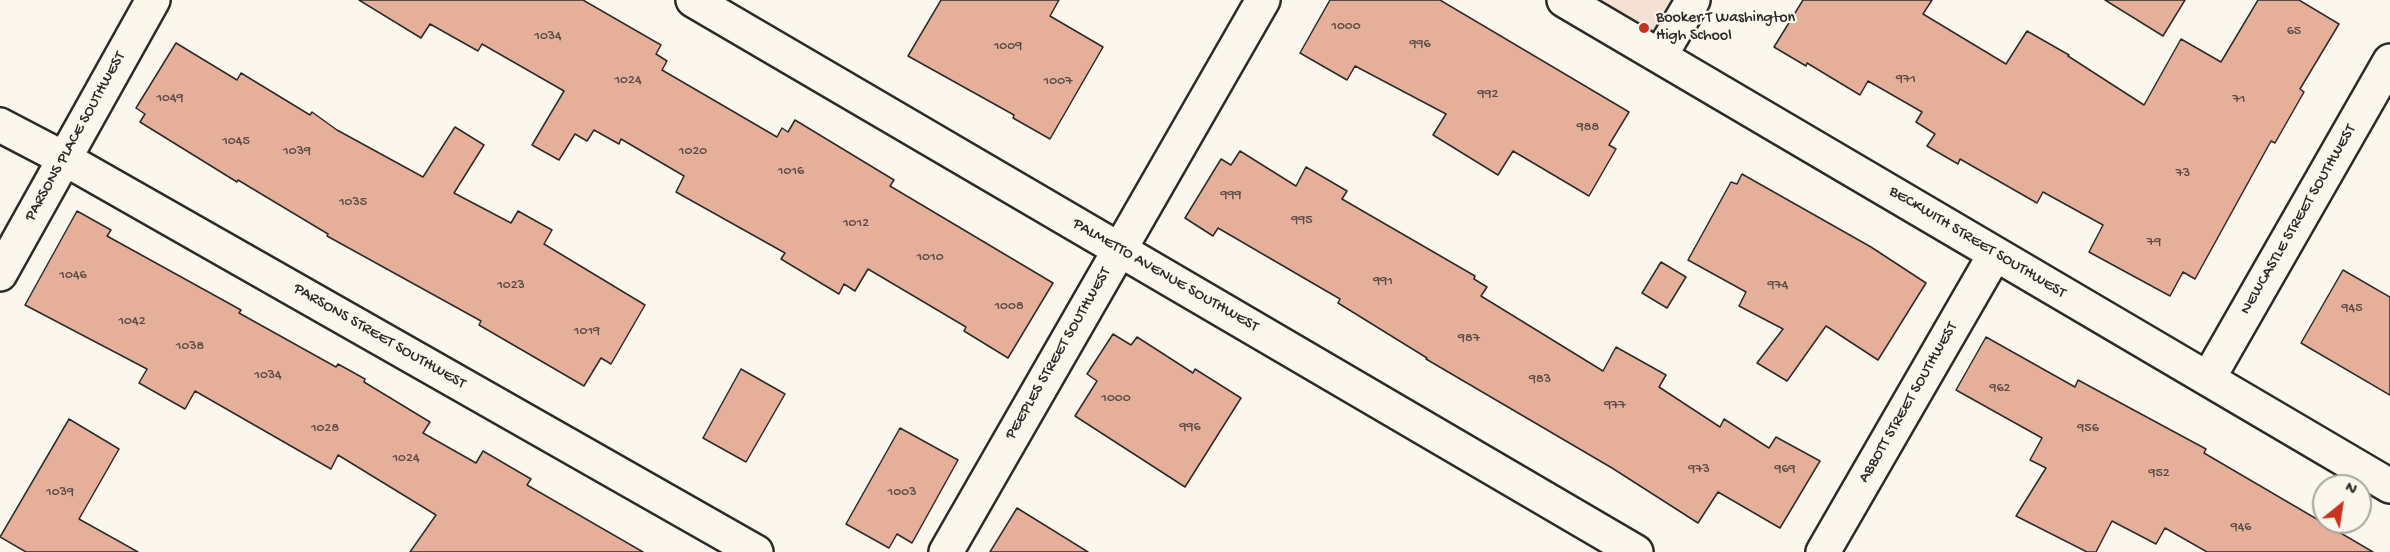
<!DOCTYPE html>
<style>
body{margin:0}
#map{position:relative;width:2390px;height:552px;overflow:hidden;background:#fbf7ec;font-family:"Gochi Hand",sans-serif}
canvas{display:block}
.north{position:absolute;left:2312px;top:474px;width:60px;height:60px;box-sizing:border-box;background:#fbf7ec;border:2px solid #a8a59f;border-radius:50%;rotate:30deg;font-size:16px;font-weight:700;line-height:24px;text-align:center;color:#2b2b2b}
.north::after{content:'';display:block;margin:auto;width:21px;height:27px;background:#c8321e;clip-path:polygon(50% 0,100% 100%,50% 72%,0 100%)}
</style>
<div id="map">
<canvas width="2390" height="552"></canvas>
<div class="north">N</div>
</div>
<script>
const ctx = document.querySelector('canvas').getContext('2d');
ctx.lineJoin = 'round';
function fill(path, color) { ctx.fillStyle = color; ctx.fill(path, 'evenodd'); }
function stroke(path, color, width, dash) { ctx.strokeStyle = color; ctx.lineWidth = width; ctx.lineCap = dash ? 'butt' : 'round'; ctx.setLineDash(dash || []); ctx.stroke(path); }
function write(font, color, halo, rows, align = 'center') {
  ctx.font = font + ' "Gochi Hand",sans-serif'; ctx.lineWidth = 4.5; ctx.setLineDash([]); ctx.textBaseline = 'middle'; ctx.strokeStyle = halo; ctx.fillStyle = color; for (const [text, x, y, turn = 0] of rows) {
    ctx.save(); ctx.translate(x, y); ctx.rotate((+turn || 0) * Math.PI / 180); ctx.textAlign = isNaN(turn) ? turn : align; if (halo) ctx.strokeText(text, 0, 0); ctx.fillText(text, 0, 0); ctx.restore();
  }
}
const built = new Path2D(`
 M1565,0H1693L1660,56Z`);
const building = new Path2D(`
 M359,0H583L661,45L656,54L667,61L662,70L777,137L782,128L788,132L795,120L894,180L890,186L1053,283L1008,358L964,331L966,327L868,269L855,291L844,284L839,294L781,259L785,253L676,192L684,176L621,139L619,144L594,130L587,141L575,134L559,160L532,145L564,91L482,44L478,51L430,24L421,38Z
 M941,0H1059L1050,16L1103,47L1050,139L1013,118L1014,115L908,56Z
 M1330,0H1440L1629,112L1609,145L1616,149L1589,196L1513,151L1498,175L1433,135L1446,114L1355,66L1347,80L1300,53Z
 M1803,0H1932L1923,14L2006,64L2027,31L2069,55L2068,56L2144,105L2181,39L2221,62L2258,0H2299L2339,24L2300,89L2304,92L2275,143L2271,141L2195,279L2183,272L2170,296L2089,252L2103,225L2043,192L2037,203L1960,159L1958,164L1927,146L1935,134L1916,122L1922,112L1868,81L1860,95L1807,63L1806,66L1774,47Z
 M2105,0H2185L2163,36Z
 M176,43L237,80L241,73L310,115L312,112L337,130L423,177L455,127L484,145L454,193L511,223L518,211L552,230L544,244L645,305L611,364L601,358L584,386L479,325L481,321L327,236L328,234L238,180L237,182L140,122L145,114L136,108Z
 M1240,151L1296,186L1306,167L1347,191L1342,199L1475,276L1474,279L1487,287L1481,296L1603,371L1616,347L1666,375L1659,387L1720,427L1724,419L1769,448L1776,437L1820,461L1780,528L1718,492L1698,523L1612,468L1426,359L1427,358L1338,303L1340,299L1218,228L1213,236L1185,218L1221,159L1231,165Z
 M1742,174L1871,247L1926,283L1878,360L1826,326L1787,381L1757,363L1783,329L1739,306L1746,292L1688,260L1731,182L1737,184Z
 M77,211L111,230L107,236L241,310L239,313L336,367L338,364L365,379L364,382L430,422L423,433L476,463L483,451L531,479L527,485L643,552H410L436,515L338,455L331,469L195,391L185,409L139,383L147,369L25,305Z
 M1661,262L1686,277L1667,308L1642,293Z
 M2343,270L2390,297V395L2301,343Z
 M1113,334L1131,345L1137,337L1193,373L1195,369L1241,398L1185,487L1075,416L1097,381L1087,374Z
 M1986,337L2075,387L2078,380L2206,449L2204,453L2373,552H2207L2165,528L2156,544L2112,521L2096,552H2087L2016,516L2046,468L2030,460L2042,438L1956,390Z
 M741,369L785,394L746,462L703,438Z
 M69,419L119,449L79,519L138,552H26L0,537Z
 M900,428L958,460L912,543L897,534L889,548L846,524Z
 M1017,508L1088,552H990Z`);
const street = new Path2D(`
 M693,0L1636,552
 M1564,0L2390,486
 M1660,56L1693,0
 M0,125L65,159L756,552
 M0,274L153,0
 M2208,379L2390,61
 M946,552L1263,0
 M1823,552L1995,254`);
const markers = [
 [1644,28,6,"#c8321e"]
];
const numberNames = [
 ["1000",1346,27],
 ["65",2294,32],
 ["1034",548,37],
 ["996",1420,45],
 ["1009",1008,47],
 ["971",1906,80],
 ["1024",628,81],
 ["1007",1058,82],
 ["992",1488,95],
 ["1049",170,99],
 ["71",2239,100],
 ["988",1588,128],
 ["1045",236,142],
 ["1039",297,152],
 ["1020",693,152],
 ["1016",791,172],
 ["73",2183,174],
 ["999",1231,196],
 ["1035",353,203],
 ["995",1302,221],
 ["1012",856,224],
 ["79",2154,243],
 ["1010",930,258],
 ["1046",73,276],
 ["991",1383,282],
 ["1023",511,286],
 ["974",1778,286],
 ["1008",1009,307],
 ["945",2352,309],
 ["1042",132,322],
 ["1019",587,332],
 ["987",1469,339],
 ["1038",190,347],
 ["1034",268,376],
 ["983",1540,380],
 ["962",2000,389],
 ["1000",1116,399],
 ["977",1615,406],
 ["996",1190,428],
 ["1028",325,429],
 ["956",2088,429],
 ["1024",406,459],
 ["973",1699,470],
 ["969",1785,470],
 ["952",2159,474],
 ["1039",60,493],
 ["1003",902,493],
 ["946",2241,528]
];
const poiNames = [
 ["Booker T Washington",1656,19],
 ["High School",1656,37]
];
const streetNames = [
 ["PARSONS PLACE SOUTHWEST",76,137,-61],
 ["NEWCASTLE STREET SOUTHWEST",2299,220,-60],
 ["BECKWITH STREET SOUTHWEST",1977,243,31],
 ["PALMETTO AVENUE SOUTHWEST",1165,276,30],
 ["PARSONS STREET SOUTHWEST",379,337,30],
 ["PEEPLES STREET SOUTHWEST",1059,354,-60],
 ["ABBOTT STREET SOUTHWEST",1909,403,-60]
];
fill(built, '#f4e1d3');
fill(building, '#e5af9a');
stroke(building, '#2b2b2b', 1.5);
stroke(street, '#2b2b2b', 38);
stroke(street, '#fbf7ec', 33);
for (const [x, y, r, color] of markers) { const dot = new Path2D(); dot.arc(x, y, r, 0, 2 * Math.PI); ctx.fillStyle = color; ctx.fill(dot); stroke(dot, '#fbf7ec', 2); }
write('14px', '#5a4c47', null, numberNames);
write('16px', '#2b2b2b', '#fbf7ec', poiNames, 'left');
write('16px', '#2b2b2b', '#fbf7ec', streetNames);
</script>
